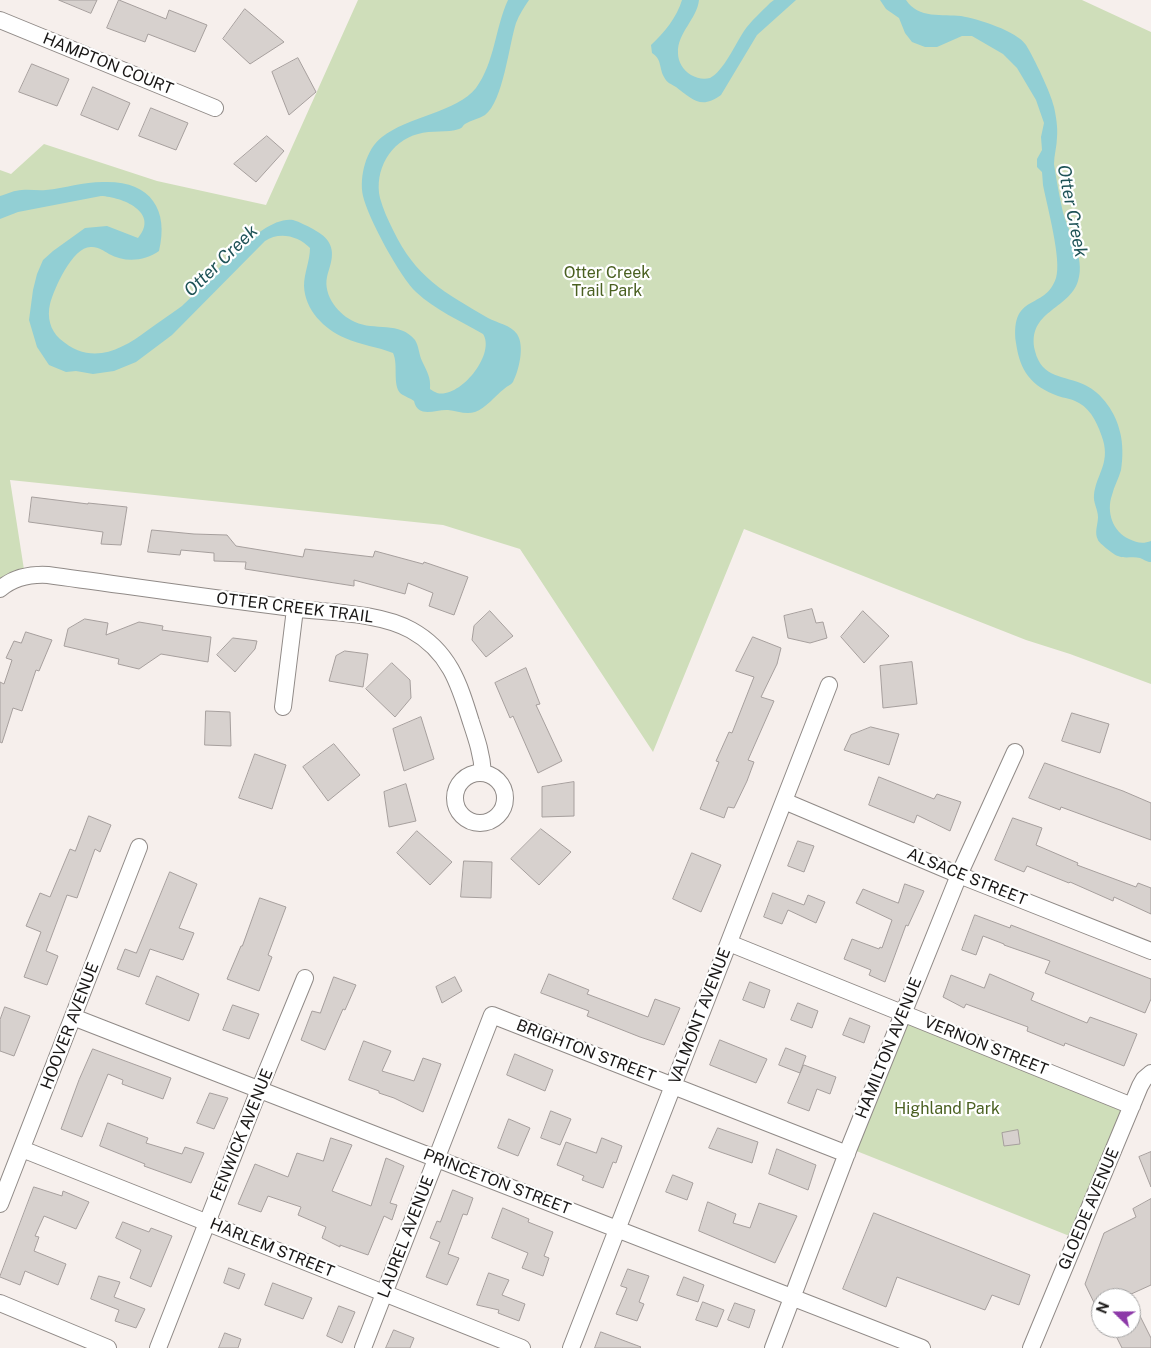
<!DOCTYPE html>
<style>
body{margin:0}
#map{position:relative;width:1151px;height:1348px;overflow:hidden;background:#f6efec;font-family:"Public Sans",sans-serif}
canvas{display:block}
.north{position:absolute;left:1091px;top:1288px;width:50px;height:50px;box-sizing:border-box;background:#fff;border:1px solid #a3a2a2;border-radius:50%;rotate:292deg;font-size:14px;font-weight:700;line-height:20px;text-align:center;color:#191716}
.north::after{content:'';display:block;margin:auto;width:18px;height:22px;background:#8d39a8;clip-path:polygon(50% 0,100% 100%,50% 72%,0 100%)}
</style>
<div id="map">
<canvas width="1151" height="1348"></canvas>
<div class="north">N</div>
</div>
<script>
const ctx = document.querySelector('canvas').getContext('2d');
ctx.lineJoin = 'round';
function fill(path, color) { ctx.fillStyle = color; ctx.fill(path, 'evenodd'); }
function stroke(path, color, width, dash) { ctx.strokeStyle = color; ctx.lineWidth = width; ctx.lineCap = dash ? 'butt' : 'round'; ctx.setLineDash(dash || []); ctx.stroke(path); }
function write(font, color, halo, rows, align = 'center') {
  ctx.font = font + ' "Public Sans",sans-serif'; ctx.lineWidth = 4.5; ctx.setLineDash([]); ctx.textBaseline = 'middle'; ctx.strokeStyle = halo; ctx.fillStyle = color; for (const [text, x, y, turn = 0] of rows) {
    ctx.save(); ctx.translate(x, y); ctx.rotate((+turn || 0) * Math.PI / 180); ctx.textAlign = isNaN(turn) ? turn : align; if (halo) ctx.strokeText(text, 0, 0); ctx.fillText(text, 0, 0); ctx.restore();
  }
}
const green = new Path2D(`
 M358,0H1082L1151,32V684L1070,654L1026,640L744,529L653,752L520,549L443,525L10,480L25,576L0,590V170L11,174L44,144L157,181L266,205Z
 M903,1014L1132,1106L1077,1239L849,1148Z`);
const water = new Path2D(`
 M508,0H529C524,7 519,15 516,23C509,45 503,102 485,115C479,119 471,120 465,124C462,126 463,128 459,129C448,133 431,130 418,134C390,141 374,171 380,198C383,209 388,220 393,230C416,278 444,292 488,318C497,323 511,325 517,334C525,346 519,370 513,382C511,385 507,386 504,389C495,396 486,408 475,412C466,415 457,411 448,410C436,409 418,419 414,401C410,398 406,397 403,395C391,389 399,365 393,353C378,347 361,345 345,338C324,329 305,310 304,286C304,273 310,261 310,248C299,236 279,231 265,241L172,335L136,362L114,371L93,374L76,371L66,372L49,365L37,347L29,320L33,290L37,274L43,260L53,251L85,228L107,226L138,238C160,212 122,197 101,196L18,212L0,219V196C7,194 15,190 22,190C30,189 38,191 46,190C66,188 86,181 107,182C151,182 169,210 159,251C145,261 125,263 109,254C104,251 99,247 92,247C73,245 54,289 50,304C47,317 50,330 60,339C91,366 120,351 148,330C159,322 171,314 182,306C206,285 260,215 293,220C300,222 307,226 313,229C318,232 325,236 328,241C336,253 330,265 327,277C323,296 339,315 355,322C374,331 400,321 415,340C419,346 419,355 422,361C427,372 431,377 430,389C431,390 437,393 437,393C460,399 496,354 483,334C461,321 435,310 416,292C400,277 368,218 363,196C359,177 366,149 382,137C407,117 457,112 476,88C495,62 495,28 508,0Z
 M682,0H699C697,19 677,33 678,53C678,62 683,70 691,75C697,78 703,80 710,78C723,72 736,43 744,31C751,21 761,12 770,3L774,0H796L757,35L721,95C701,110 692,99 676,87C671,84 667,83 664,77C659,68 662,59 652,53L651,45C664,33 677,17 682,0Z
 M880,0H906C918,19 943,14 961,16C978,19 1017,31 1026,45C1034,58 1051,93 1054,107C1056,116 1058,128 1057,137C1057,146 1054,155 1054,164C1056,178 1059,194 1062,208C1067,232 1086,256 1078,281C1069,310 1026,311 1035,351C1042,379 1064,375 1085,385C1102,393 1116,413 1120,432C1123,443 1123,458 1121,470C1119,478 1114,486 1112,495C1106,512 1113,532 1129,539C1137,543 1143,544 1151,541V562C1147,562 1145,560 1140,558C1133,556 1125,559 1118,556C1114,555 1099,543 1098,540C1094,532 1098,525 1098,517C1098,510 1093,502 1094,495C1096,475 1110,464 1103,440C1099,427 1092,410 1079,403C1073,399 1064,398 1058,396C1031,386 1020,371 1016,343C1010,292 1045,311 1056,278C1062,260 1047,206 1043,185L1042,172L1037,167V159L1042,150L1041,137L1044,123L1036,100L1017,68L1003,54L972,36H962L937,47H925L912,42L905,33L899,18L886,9Z`);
const building = new Path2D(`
 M59,0H97L91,13Z
 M119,0L166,19L169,10L207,25L195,52L148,34L145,42L107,28Z
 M245,9L284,42L250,64L223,39Z
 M298,58L316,92L289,115L272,72Z
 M32,64L69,79L57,106L19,92Z
 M93,87L130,103L118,130L81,115Z
 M151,108L188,123L176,150L139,136Z
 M267,136L284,151L256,182L234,164Z
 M32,497L88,504V503L127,507L121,545L101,544L103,532L29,522Z
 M152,530L194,534L227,535L236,546L303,557L305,549L373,557L375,551L423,564L424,562L468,577L454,615L429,606L433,593L408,583L405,594L354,580V586L245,569L246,562L214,561V553L181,550L180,555L148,552Z
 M812,609L816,623L823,622L827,638L810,643L788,638L784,616Z
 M490,611L513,636L486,657L472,640L474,626Z
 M863,611L889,636L864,663L841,637Z
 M85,619L108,623L106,635L139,622L163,626L162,630L211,637L208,662L161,654L139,669L118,664L119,659L64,646L68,629Z
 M26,632L52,640L39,671L36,670L22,711L13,708L2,743L0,742V682L4,684L12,660L6,658L14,641L21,643Z
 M753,637L781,648L777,664L761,697L774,701L748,760L754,762L747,781L734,808L728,807L724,818L700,809L719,762L716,761L729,732L732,733L754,677L736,671Z
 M233,638L257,641L255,649L235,672L217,655Z
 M345,651L368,654L363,687L329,681L336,656Z
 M912,662L917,704L883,708L880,666Z
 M392,663L410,680L411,698L395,717L366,689Z
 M526,668L540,704L536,705L562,761L538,773L513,716L510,718L495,683Z
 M206,711L230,712L231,746L205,745Z
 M1072,713L1109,724L1100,753L1062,741Z
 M421,717L434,759L404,771L393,729Z
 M871,727L899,734L889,765L844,750L851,735Z
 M334,744L360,775L328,801L303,767Z
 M255,754L286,765L272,809L239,798Z
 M1045,763L1123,791L1151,803V840L1061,807L1060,810L1029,798Z
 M879,777L934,799L937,794L961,802L950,831L917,815L914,823L869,805Z
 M574,782V816L542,817V787Z
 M406,784L416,821L389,827L384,792Z
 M89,816L111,825L100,852L95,849L77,898L67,895L46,951L58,956L47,985L24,977L41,932L26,926L40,893L50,897L70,849L75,851Z
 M1013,818L1042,828L1036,845L1078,863L1077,865L1136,887L1138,883L1151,888V914L1114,897L1113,901L1070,882L1069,883L1027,866L1024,872L995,860Z
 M541,829L571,852L539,885L511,859Z
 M417,831L452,862L430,885L397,853Z
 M798,841L814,846L804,872L788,866Z
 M692,853L721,865L701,912L673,899Z
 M464,861L492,862L491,898L461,897Z
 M170,872L197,884L179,928L194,933L183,960L150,949L139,977L117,969L125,949L136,953Z
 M905,884L924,891L908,926L906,925L885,982L869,975L871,970L844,959L852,939L879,949L880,947L882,948L892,920L856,903L863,889L898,903Z
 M773,893L804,905L808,895L825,902L816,923L788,910L782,924L764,917Z
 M260,898L286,907L268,955L272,957L259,991L227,979L241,946H242Z
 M975,915L1010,928L1011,925L1151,979V999L1145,1013L1045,973L1050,961L1004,945V944L983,936L976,955L962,950Z
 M549,974L589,990L587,994L648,1017L655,999L680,1008L664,1045L640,1037L587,1016L589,1011L541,993Z
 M990,974L1034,993L1031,1000L1087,1023L1090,1017L1137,1034L1124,1066L1065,1043L1064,1046L1027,1031L1028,1027L966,1004L964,1008L943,997L951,975L984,988Z
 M157,976L199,994L189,1021L146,1004Z
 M334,977L356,985L345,1010L343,1009L325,1050L301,1040L312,1011L320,1013Z
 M455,977L462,991L442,1003L436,987Z
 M750,982L770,990L764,1008L743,1000Z
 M798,1003L818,1011L812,1028L791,1020Z
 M233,1005L259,1014L249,1039L223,1030Z
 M5,1007L30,1016L14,1056L0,1051V1020Z
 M850,1018L870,1026L864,1043L843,1035Z
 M720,1040L767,1059L756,1083L710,1065Z
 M364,1041L391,1051L382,1071L414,1081L423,1058L441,1064L423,1112L394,1098L379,1093V1091L349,1080Z
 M786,1048L806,1056L800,1073L779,1065Z
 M93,1049L171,1078L163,1099L122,1084L123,1080L108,1074L82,1137L61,1129L79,1080Z
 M515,1054L553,1070L545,1091L507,1075Z
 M804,1065L836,1077L830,1094L817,1089L809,1111L788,1103Z
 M210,1093L228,1098L214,1129L197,1123Z
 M551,1111L571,1119L560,1145L541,1138Z
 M509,1119L530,1128L518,1156L498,1148Z
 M108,1123L148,1138L146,1143L182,1154L185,1147L204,1153L191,1183L144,1166L145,1164L100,1146Z
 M718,1128L758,1142L752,1163L709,1148Z
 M1018,1130L1020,1144L1004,1146L1002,1133Z
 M331,1138L352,1145L332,1191L371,1206L386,1158L404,1166L390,1203L397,1205L392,1220L384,1216L368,1255L340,1245V1247L322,1238L326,1227L298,1215L301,1207L268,1196L261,1212L238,1204L255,1164L288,1177L297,1153L323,1161Z
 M602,1138L622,1146L616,1163L613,1162L603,1188L582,1180L584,1176L557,1165L566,1142L596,1153Z
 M777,1149L816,1165L808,1190L769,1174Z
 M1151,1152V1187L1139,1157Z
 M673,1175L693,1183L687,1200L666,1192Z
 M34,1187L62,1196L63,1191L89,1202L76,1229L44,1216L35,1236L39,1237L34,1251L66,1264L58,1285L25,1271L20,1285L0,1277Z
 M453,1190L473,1198L467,1215L463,1214L448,1254L459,1258L447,1285L426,1277L440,1242L430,1238L437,1221L440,1222Z
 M1151,1199V1285L1129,1295L1131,1298H1101V1317L1085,1284L1104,1233L1136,1217L1133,1209Z
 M708,1202L736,1214L733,1223L750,1228L759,1203L797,1216L775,1263L699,1231Z
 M503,1208L529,1219L528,1222L553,1232L544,1256L549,1258L543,1276L522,1268L528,1253L492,1238Z
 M874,1213L1030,1275L1019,1305L992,1295L985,1310L897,1277L886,1307L843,1289Z
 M123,1222L149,1232L151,1228L172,1236L151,1287L130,1278L141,1250L116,1238Z
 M229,1268L245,1274L239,1289L224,1283Z
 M628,1269L649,1276L639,1302L644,1304L637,1321L616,1314L627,1288L621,1286Z
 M489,1273L509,1280L502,1295L525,1304L519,1321L498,1313L499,1310L477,1305Z
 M99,1276L120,1282L114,1297L145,1309L136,1328L115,1321L119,1310L91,1299Z
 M684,1277L704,1285L698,1302L677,1295Z
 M273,1283L312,1298L303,1319L265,1305Z
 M1131,1298L1151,1338V1348H1122L1112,1328H1131Z
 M703,1302L724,1310L717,1327L696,1320Z
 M735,1303L755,1310L749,1328L728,1320Z
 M339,1306L355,1312L342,1343L327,1336Z
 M394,1330L414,1338L410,1348H386Z
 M601,1332L641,1347L640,1348H595Z
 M225,1333L241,1339L238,1348H219Z`);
const minor = new Path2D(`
 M0,20L215,108
 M0,589C14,577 30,574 48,575C129,586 211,598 292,608C329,613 379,612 411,630C449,651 459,683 471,722C477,740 482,755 483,773
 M283,707L295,609
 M455 798a25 25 0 1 1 50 0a25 25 0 1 1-50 0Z
 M784,801L959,875L1151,951
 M729,943L1132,1106
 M73,1017L922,1348
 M22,1149L522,1348
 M0,1204L139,847
 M0,1303L108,1348
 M158,1348L259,1090L305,978
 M363,1348L492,1015L847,1154
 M571,1348L829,685
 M773,1348L849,1148L959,875L1015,752
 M1031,1348L1140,1086L1144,1079L1151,1073`);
const streetNames = [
 ["HAMPTON COURT",108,64,22],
 ["OTTER CREEK TRAIL",295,608,7],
 ["ALSACE STREET",967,877,22],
 ["VALMONT AVENUE",700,1016,-69],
 ["HOOVER AVENUE",70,1026,-69],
 ["VERNON STREET",986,1046,22],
 ["HAMILTON AVENUE",889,1048,-68],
 ["BRIGHTON STREET",586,1051,21],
 ["FENWICK AVENUE",242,1135,-68],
 ["PRINCETON STREET",497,1182,21],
 ["GLOEDE AVENUE",1089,1209,-67],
 ["LAUREL AVENUE",406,1237,-69],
 ["HARLEM STREET",272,1248,22]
];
const parkNames = [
 ["Otter Creek",607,273],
 ["Trail Park",607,291],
 ["Highland Park",947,1109]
];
const waterNames = [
 ["Otter Creek",1072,211,79],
 ["Otter Creek",221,261,-44]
];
fill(green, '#cfdeba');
fill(water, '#92cfd4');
fill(building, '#d7d1ce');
stroke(building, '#a69f9d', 1);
stroke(minor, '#908a87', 18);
stroke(minor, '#fff', 16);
write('16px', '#191716', '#fff', streetNames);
write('16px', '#4a6021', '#fff', parkNames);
write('italic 18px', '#1f5357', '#fff', waterNames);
</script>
